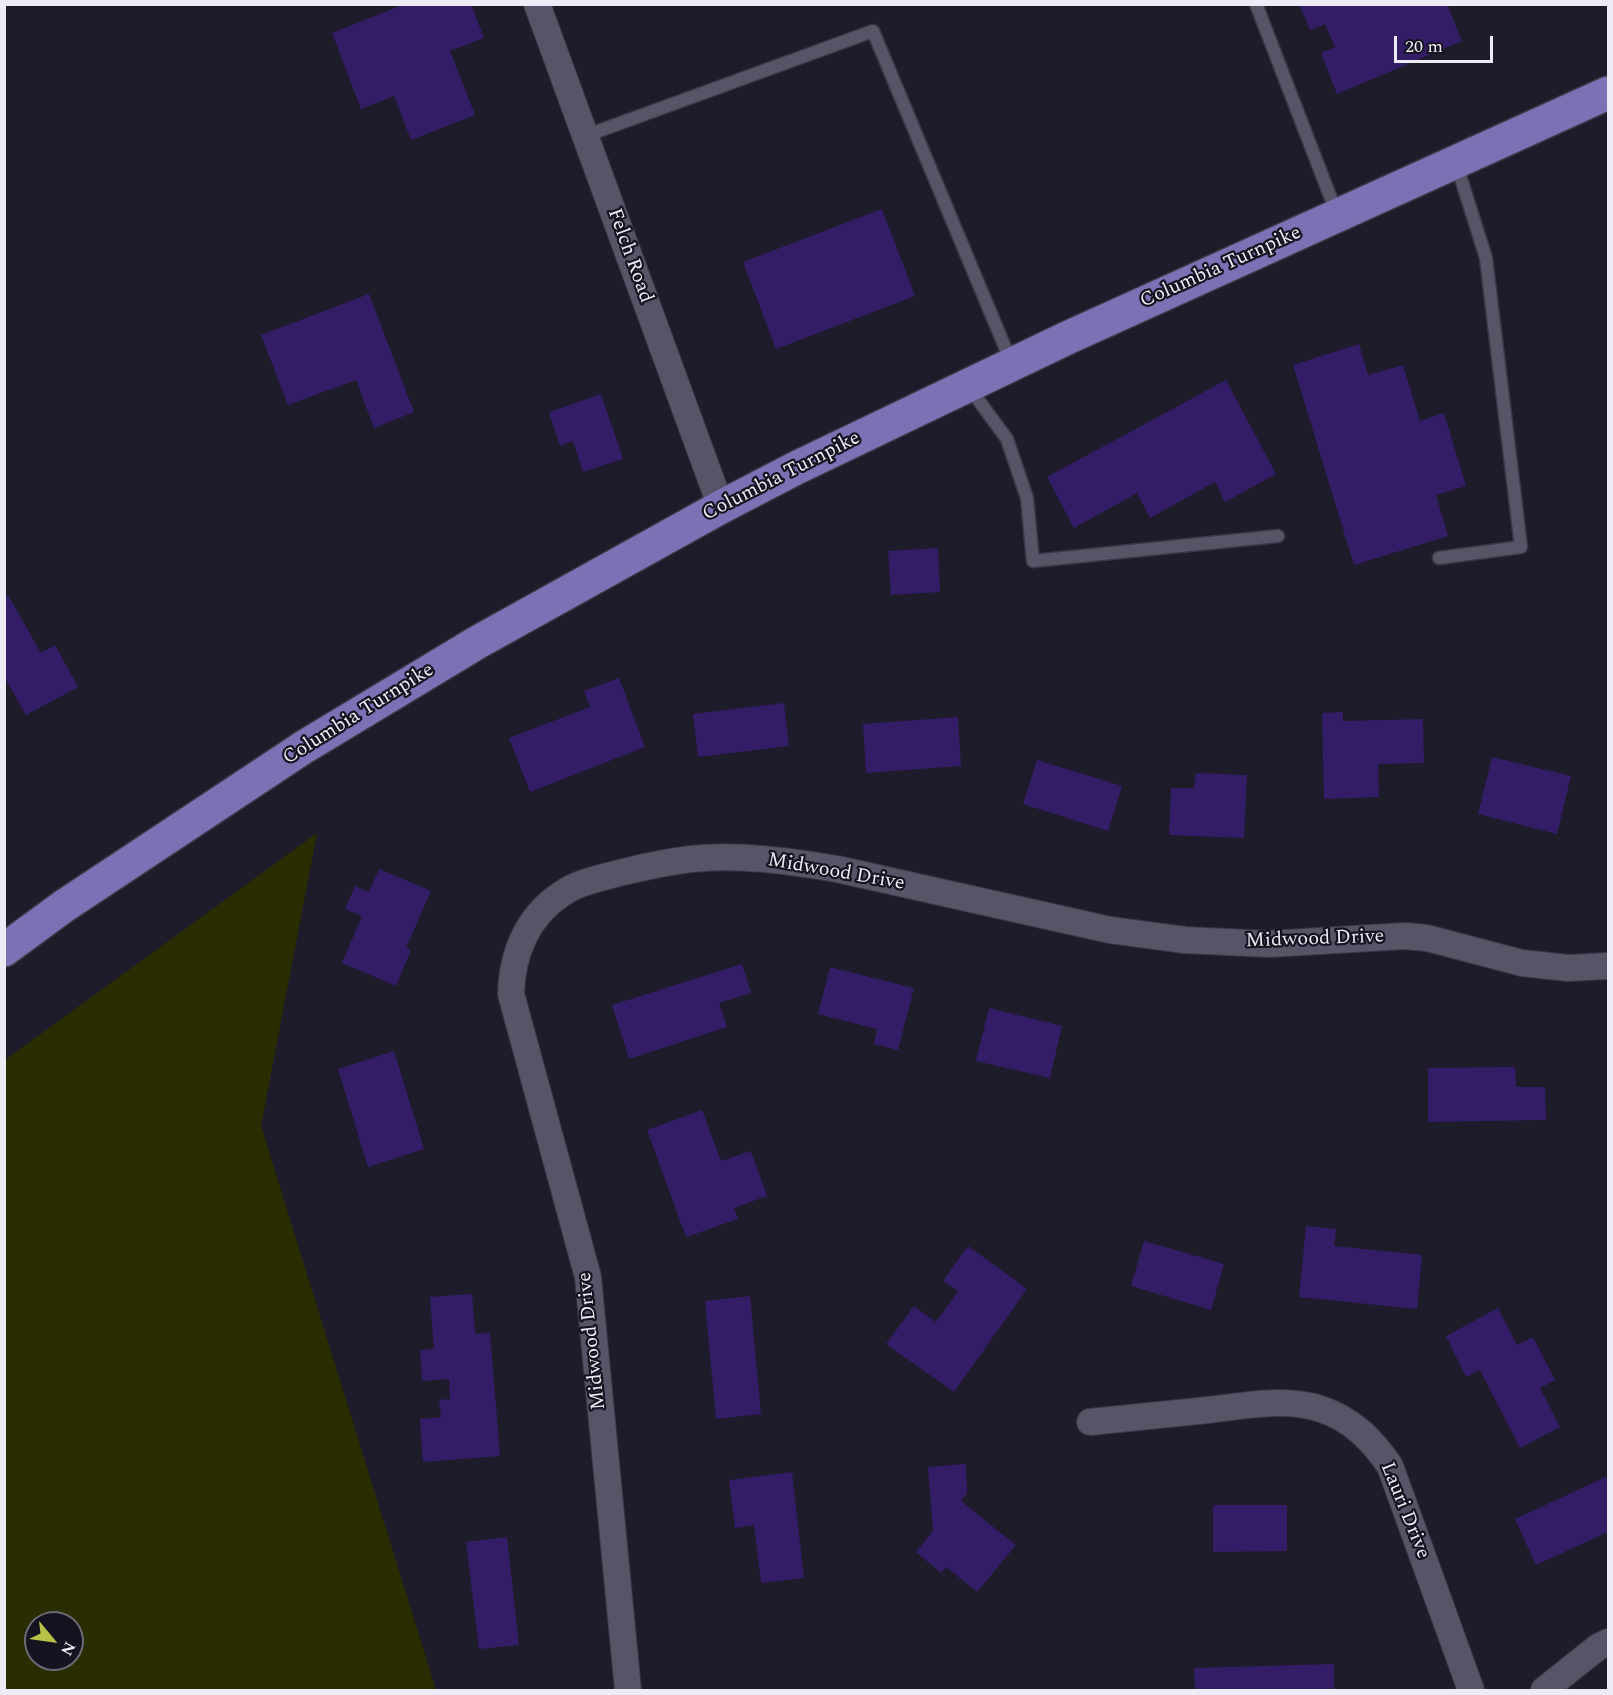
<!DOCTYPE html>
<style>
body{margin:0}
#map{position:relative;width:1613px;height:1695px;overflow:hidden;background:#1e1c2a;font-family:Spectral,serif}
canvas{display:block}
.frame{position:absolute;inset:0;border:6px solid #ecebf6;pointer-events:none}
.north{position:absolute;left:24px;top:1611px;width:60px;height:60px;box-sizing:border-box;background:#151320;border:2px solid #6b6976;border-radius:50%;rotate:119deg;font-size:16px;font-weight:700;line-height:24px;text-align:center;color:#ecebf6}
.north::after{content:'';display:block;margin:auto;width:21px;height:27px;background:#b7c147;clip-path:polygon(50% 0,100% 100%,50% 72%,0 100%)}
.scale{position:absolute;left:1394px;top:36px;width:99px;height:27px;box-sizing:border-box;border:3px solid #ecebf6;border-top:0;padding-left:8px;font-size:18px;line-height:21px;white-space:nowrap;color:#ecebf6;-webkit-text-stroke:4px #151320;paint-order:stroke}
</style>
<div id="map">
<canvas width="1613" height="1695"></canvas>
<div class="frame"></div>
<div class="north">N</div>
<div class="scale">20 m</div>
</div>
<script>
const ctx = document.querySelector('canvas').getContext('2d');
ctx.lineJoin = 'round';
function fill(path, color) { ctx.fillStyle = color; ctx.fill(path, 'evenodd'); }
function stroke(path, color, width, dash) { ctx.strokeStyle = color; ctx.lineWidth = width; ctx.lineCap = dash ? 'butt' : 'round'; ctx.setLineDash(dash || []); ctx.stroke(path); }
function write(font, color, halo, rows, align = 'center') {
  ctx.font = font + ' Spectral,serif'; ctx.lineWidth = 4.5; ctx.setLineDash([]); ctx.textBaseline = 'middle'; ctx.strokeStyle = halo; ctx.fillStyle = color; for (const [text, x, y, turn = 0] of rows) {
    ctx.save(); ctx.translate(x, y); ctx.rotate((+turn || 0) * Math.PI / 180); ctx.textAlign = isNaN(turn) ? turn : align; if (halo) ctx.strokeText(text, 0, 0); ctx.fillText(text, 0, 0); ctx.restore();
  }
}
const green = new Path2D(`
 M317,833L261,1126L436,1690H5V1060ZM36,1623H72V1659H36Z`);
const building = new Path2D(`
 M405,4H471L484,38L450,51L475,115L411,140L394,96L361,109L332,33Z
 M1299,4H1447L1462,41L1337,94L1321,53L1335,47L1325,24L1310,30Z
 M882,209L915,296L776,349L743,262Z
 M369,294L414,412L374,428L356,380L288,405L261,335Z
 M1359,344L1368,375L1403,365L1420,421L1444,413L1466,486L1436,495L1448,536L1354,565L1293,365Z
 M1226,380L1276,474L1225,502L1215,482L1150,518L1137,493L1074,528L1047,477Z
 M601,394L623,459L583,472L573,441L560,446L549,412Z
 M938,548L940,592L891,595L888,551Z
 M8,595L41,653L55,645L78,687L26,715L4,676V597Z
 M619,678L645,747L530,792L509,738L590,707L584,691Z
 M784,703L789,746L698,757L693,714Z
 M1343,712V721L1423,719L1424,763L1378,764L1379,797L1324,799L1322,713Z
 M958,717L961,766L866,773L863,724Z
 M1492,757L1571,776L1557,834L1478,814Z
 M1037,760L1122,786L1108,831L1023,804Z
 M1196,773L1247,775L1244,838L1169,835L1171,788H1194Z
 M379,869L431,891L406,948L411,950L396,986L342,963L362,916L345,909L355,886L369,892Z
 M742,964L751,993L719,1003L727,1027L629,1059L612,1005Z
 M830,967L914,988L898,1050L874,1044L877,1029L818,1014Z
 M989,1008L1062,1026L1050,1078L976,1061Z
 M394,1051L424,1149L368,1167L338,1069Z
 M1515,1067L1516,1087H1545L1546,1120L1428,1122V1068Z
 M702,1110L721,1161L751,1151L767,1196L734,1208L738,1219L686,1237L647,1130Z
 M1306,1226L1336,1229L1334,1246L1422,1255L1417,1309L1299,1297Z
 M1144,1241L1224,1264L1211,1310L1131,1286Z
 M968,1246L1027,1289L954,1392L886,1344L914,1306L936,1322L958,1291L943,1281Z
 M472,1294L475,1334L490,1333L500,1456L423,1462L420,1419L441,1417L439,1400L450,1399L449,1379L422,1381L420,1350L434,1349L430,1297Z
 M750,1296L761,1414L716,1419L705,1301Z
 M1498,1308L1517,1345L1533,1337L1555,1380L1540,1388L1560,1427L1520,1448L1480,1370L1466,1377L1446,1336Z
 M966,1464L967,1493L961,1501L1016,1545L977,1592L946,1567L941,1573L916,1552L933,1531L928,1467Z
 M792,1472L804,1578L761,1583L754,1525L735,1528L729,1480Z
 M1608,1476V1532L1536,1565L1515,1519Z
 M1213,1505H1287V1551L1213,1552Z
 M507,1537L519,1645L479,1649L466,1542Z
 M1334,1664V1690H1195L1194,1668Z`);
const lane = new Path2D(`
 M1256,4L1337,214
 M585,136L873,31L1012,364
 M968,386L1007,439L1027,498L1033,561L1278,536
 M1439,558L1521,547L1486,258L1456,163`);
const street = new Path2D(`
 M537,4L721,507
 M1090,1422C1129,1418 1168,1414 1208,1410C1245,1406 1285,1397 1321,1409C1353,1420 1372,1440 1390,1466L1471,1690
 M628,1690L588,1277L511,994C512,953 528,915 563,893C579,882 601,878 619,873C643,867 666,862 691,859C739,854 789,861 837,869L1110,930L1185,940L1269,944L1405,936L1427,938L1522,963L1568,968L1608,966
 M1544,1690L1598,1647L1608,1642`);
const primary = new Path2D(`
 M4,950L64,906L304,747L478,642L721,507L796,468L1067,338L1608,93`);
const streetNames = [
 ["Felch Road",629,256,70],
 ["Columbia Turnpike",1221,268,-24],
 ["Columbia Turnpike",782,477,-27],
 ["Columbia Turnpike",359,715,-32],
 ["Midwood Drive",836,873,10],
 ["Midwood Drive",1315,940,-2],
 ["Midwood Drive",593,1341,-96],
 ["Lauri Drive",1404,1511,68]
];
fill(green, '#2a2d00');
fill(building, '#331d67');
stroke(lane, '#3a3844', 15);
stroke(street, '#3a3844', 28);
stroke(primary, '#3a3844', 36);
stroke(lane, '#565466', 12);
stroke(street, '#565466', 26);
stroke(primary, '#7d70b5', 33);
write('20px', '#ecebf6', '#151320', streetNames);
</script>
